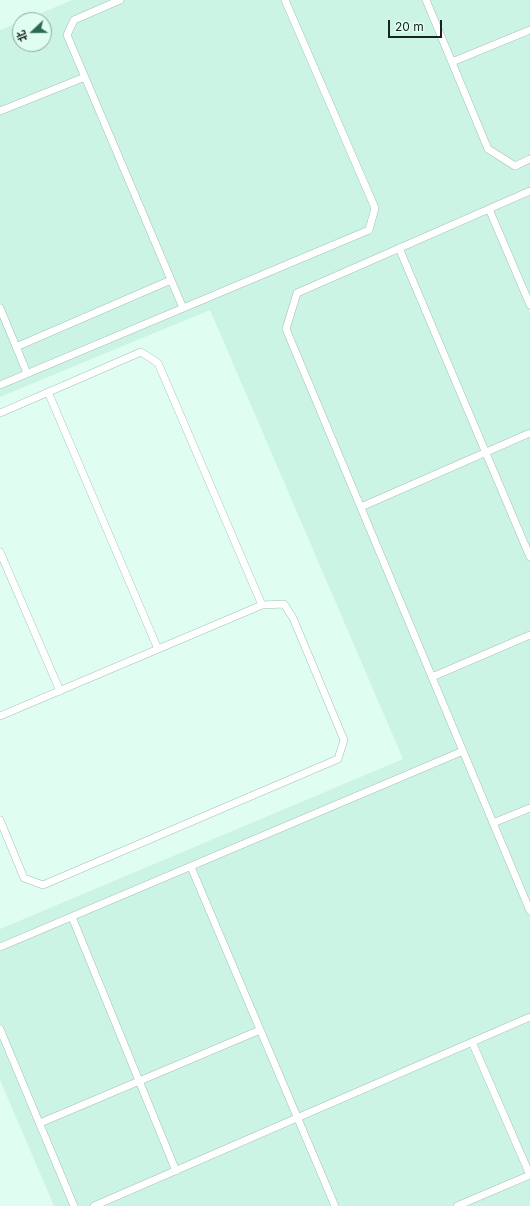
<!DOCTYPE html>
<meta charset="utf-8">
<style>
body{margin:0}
#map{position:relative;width:530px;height:1206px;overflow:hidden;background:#dffef1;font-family:Inter,"Noto Sans SC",sans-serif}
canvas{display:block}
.north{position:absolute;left:12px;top:12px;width:40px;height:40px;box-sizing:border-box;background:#dffef1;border:1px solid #8fa79d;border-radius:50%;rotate:248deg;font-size:11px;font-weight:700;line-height:16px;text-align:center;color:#18241f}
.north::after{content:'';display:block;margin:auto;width:14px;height:18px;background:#2c6955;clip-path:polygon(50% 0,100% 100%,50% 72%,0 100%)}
.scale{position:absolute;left:388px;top:20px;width:54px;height:18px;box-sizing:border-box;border:2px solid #18241f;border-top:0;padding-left:5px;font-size:12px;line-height:14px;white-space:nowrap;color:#18241f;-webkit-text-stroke:3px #dffef1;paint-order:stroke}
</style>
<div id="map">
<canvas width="530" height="1206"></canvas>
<div class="north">北</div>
<div class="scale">20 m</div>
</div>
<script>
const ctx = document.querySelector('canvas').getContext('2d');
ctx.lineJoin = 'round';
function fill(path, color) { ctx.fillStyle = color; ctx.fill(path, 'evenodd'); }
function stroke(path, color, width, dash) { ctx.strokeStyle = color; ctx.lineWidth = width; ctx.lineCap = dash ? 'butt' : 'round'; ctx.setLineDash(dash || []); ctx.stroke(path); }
const built = new Path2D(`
 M72,0H530V1206H54L0,1080V929L403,759L210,310L0,397V30L20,22V44H44V20H25Z`);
const service = new Path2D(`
 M120,0L74,20L67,35L183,308
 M426,0L488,149L515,166L530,159
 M452,62L530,30
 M0,111L85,77
 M530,191L297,293L286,329L530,911
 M489,209L530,305
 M399,248L530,557
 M0,308L27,373
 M16,347L171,280
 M0,385L369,230L375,208L285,0
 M48,392L158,649
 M0,413L141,352L158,363L262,605
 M361,507L530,433
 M0,552L60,691
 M432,677L530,635
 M0,716L262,605L284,604L293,618L344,740L338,759L43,885L24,878L0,820
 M493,823L530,808
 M191,867L335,1206
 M72,917L176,1171
 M0,947L463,751
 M0,1029L74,1206
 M472,1042L530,1175
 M40,1123L260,1030
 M94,1206L530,1017
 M457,1206L530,1175`);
fill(built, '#ccf4e4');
stroke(service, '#a3c0b4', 8);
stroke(service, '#fff', 7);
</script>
